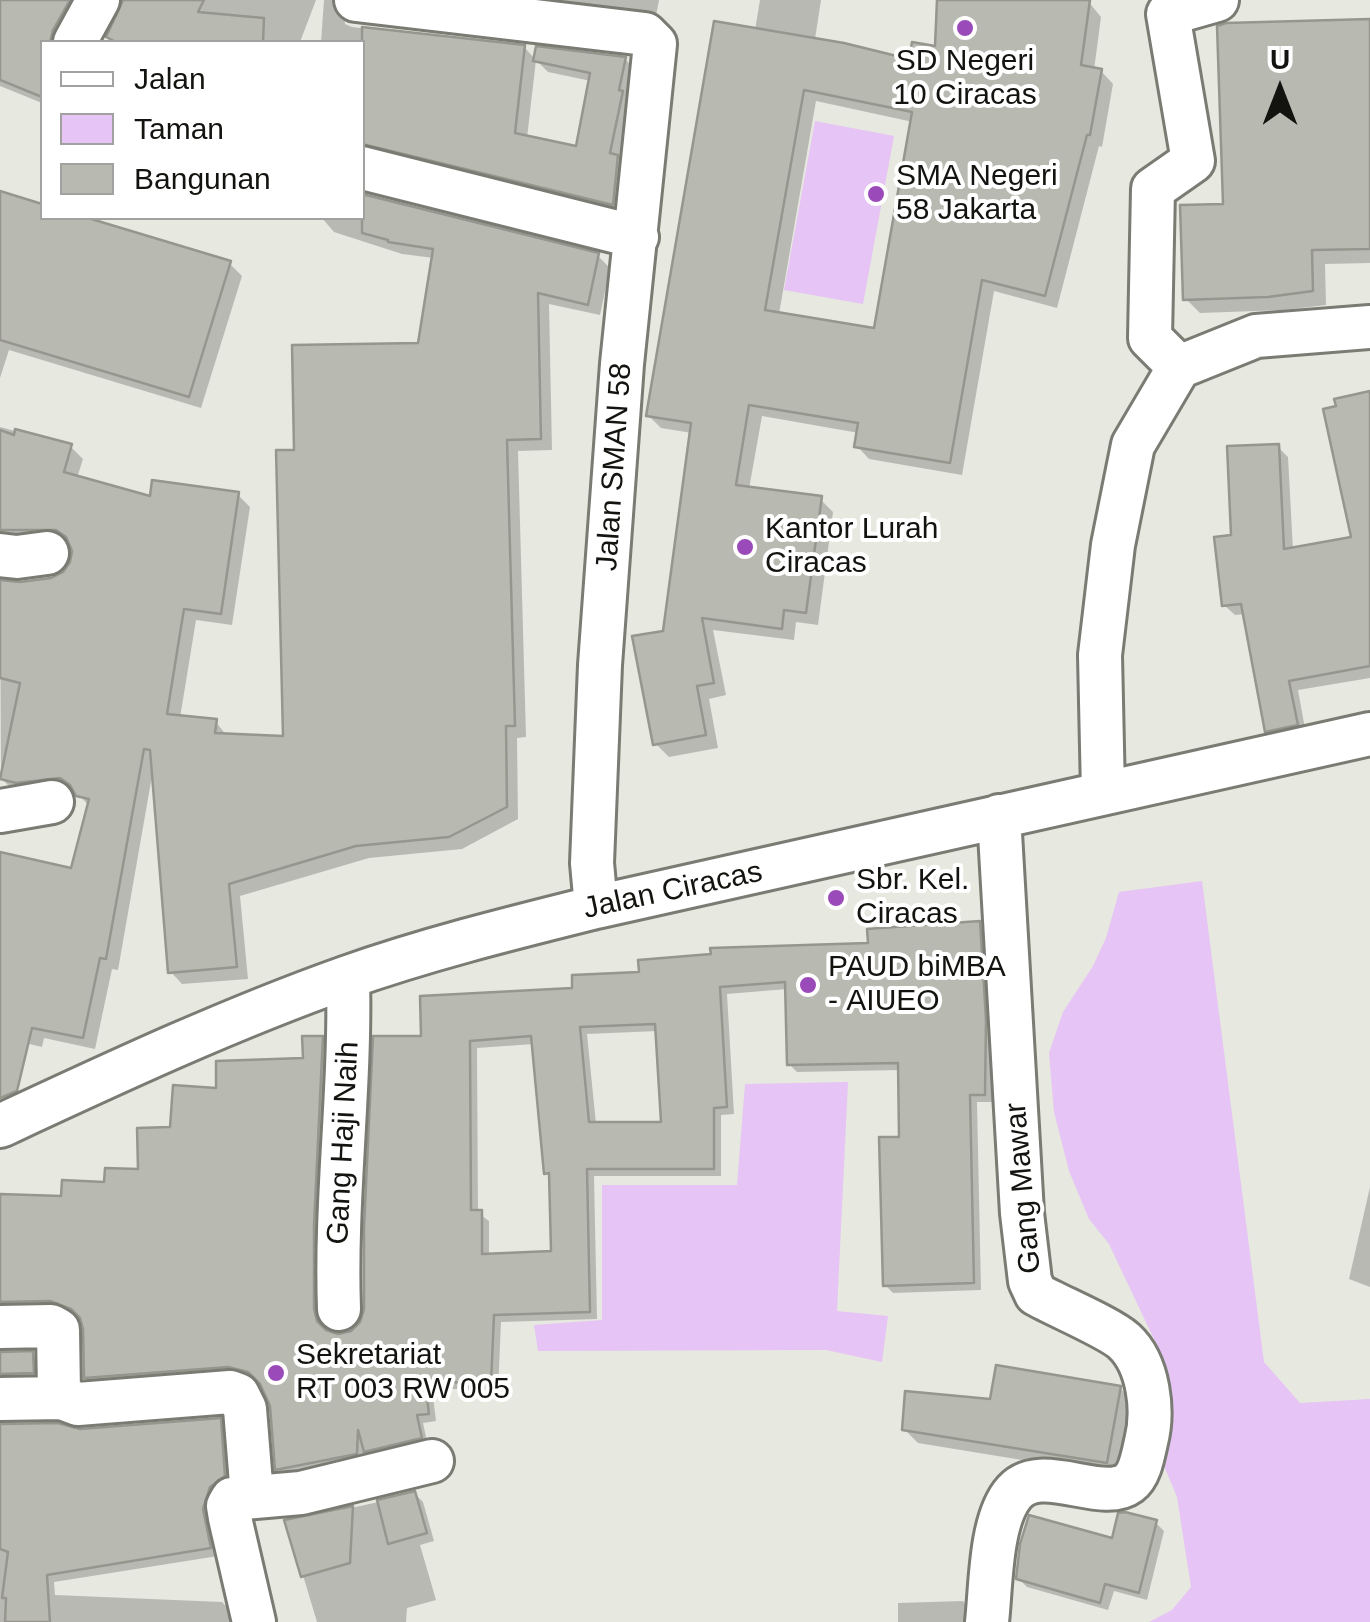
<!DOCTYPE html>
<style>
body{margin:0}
#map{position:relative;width:1370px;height:1622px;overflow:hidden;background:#e7e8df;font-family:Helvetica,sans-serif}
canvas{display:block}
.legend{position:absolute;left:40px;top:40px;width:325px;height:180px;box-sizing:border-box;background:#fff;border:2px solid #a1a19f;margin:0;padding:12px 18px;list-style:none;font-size:30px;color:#131310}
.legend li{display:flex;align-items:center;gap:20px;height:50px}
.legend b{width:50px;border:2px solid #a1a19f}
.north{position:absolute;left:1230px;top:40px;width:100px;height:100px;-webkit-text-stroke:8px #fff;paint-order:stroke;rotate:0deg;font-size:28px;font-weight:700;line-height:40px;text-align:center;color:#131310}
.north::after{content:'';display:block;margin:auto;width:35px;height:45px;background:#131310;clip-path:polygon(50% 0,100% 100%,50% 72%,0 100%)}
</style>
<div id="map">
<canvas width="1370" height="1622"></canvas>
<ul class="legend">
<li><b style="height:12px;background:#fff"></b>Jalan</li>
<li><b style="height:28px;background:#e6c4f5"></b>Taman</li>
<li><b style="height:28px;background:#b8b9b0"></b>Bangunan</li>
</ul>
<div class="north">U</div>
</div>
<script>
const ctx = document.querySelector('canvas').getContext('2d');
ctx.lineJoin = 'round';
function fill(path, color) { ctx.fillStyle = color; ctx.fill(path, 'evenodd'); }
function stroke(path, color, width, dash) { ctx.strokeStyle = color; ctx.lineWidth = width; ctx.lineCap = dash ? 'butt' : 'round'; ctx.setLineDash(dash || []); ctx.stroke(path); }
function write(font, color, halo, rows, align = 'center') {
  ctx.font = font + ' Helvetica,sans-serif'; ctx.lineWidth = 8; ctx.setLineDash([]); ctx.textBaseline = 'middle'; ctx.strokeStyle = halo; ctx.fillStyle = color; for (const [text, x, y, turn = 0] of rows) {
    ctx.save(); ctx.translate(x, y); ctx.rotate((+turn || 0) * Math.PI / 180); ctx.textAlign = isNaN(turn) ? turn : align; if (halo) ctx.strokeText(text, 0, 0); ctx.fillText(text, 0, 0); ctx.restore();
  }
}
const green = new Path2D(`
 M815,121L894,136L863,304L784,290Z
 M1202,881L1264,1362L1300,1403L1370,1399V1622H1149L1172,1610L1191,1587L1177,1497L1164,1466L1161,1354L1109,1244L1089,1219L1069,1171L1054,1112L1049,1053L1063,1012L1093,966L1106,938L1119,892Z
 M848,1082L837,1311L888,1316L882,1362L826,1350L538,1351L534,1325L602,1320V1185H737L745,1084Z`);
const shadow = new Path2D(`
 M0,0H88L65,42H42V103L0,86Z
 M125,0H316L300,42H115L109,37Z
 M324,0H347L343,9L345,24L352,27L524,47L536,60L625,59L637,71L625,216L362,158V42H321ZM536,60L548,72L591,81L578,149L527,138Z
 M553,0H659L656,16L557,4Z
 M760,0H821L815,39L911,62L973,55L979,0H1087L1101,17L1094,70L1101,71L1113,84L1102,147L1099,146L1057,308L994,291L962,475L869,459L857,446L859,433L762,416L749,489L820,499L833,512L818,625L796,622L794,640L713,630L726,695L709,699L718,748L669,757L656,744L666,633L692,433L661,428L648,415L755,30ZM816,101L913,122L876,331L779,314Z
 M1370,21V263L1325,264L1326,305L1284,310L1200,313L1186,299L1225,206Z
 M0,194L42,207V218H78L230,264L242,276L201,408L9,350L0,378Z
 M322,218H362L598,256L610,268L600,315L549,304L552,450L518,451L526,737L517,738L518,819L462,849L369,858L240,896L248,979L182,984L170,971L152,776L118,970L112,969L95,1049L44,1038L42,1047L0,1037V855L73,871L89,806L74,789L29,794L13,790L1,778L0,583L52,580L65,574L73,562L74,548L71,541H15L0,546V427L70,446L83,459L77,478L152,499L238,495L250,507L232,625L196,620L180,718L215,721L227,736L286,738L296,452L420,345L434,258L402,254L334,232Z
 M1370,394V678L1298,690L1306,734L1278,741L1267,731L1246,614L1235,615L1224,605L1233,537L1278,447L1288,457L1293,550L1354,539Z
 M979,924L987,932L993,1030L992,1102H977L981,1290L893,1293L885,1285L901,1139V1070L797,1072L789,1064L787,989L727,994L734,1114L721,1115V1176H594L597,1319L501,1322L498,1391L432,1388L436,1421L423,1423L428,1446L286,1477L277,1469L270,1398L258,1379L238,1374L94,1386L86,1377L85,1328L81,1316L61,1308L0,1312V1196L64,1199L140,1172L172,1129L219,1090L306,1061L322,1038L330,1046L321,1319L325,1332L338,1336L352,1333L362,1323L424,1038L575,990L642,975L870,946ZM658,1031L663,1124H596L587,1034ZM534,1044L546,1173L552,1178L554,1254L489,1256V1221L478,1213L477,1048Z
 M1370,1187V1287L1349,1279Z
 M0,1354H32L40,1362L41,1381L0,1384Z
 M1120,1388L1133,1402L1120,1476L918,1443L904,1429L992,1402Z
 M220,1420L228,1429L232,1484L218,1556L54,1582L55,1595L222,1602L231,1611L233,1622H0V1424L80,1431Z
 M415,1494L423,1502L434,1541L420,1545L436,1600L407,1608L406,1622H317L287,1522Z
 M1155,1522L1164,1531L1147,1600L1114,1591L1108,1610L1027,1587L1018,1578Z
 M963,1601L970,1609L971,1622H898V1603Z`);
const building = new Path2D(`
 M0,0H70L53,30L50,42H42V97L0,80Z
 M123,0H204L198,12L264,18L263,42H116L106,37Z
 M937,0H1090L1081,65L1102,69L1090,135H1087L1045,296L982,280L950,463L854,447L858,423L749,405L736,485L822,496L806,613L784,610L782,629L702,618L714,683L697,686L706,735L653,745L632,636L663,631L691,423L646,416L714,21L844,43L909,59L912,42L935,46ZM804,90L912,112L874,328L765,310Z
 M1370,19V249L1312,250L1313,291L1268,297L1183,300L1180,205L1223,204L1217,26L1226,23Z
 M362,27L525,45L515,133L576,146L590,73L533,61L536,46L626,57L619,90L623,91L610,153L618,155L613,205L362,144Z
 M0,191L42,204V218H88L231,261L189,397L0,340Z
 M362,194L599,253L588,305L538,293L541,439L507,440L515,726H506L507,807L449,837L356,846L229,884L237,967L168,973L150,750L144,749L106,959L100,958L83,1038L32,1028L17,1091L0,1098V852L71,868L89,799L76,796L70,785L60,778L16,783L0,779L20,683L0,678V580L20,582L51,578L63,572L70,562L72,551L66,537L56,530H0V430L14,435L15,429L72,444L64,472L150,496L152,480L239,492L221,614L184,609L167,714L217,719L215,733L283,736L276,450H294L292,345L418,343L433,249L388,242V240L362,233Z
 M1370,391V666L1289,681L1298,725L1265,732L1241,604L1222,606L1214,537L1231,535L1227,446L1279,444L1284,549L1351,537L1323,409L1336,406L1334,399Z
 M980,921L986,1020L985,1095H970L974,1283L883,1286L879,1137H899L898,1063L787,1065L785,982L720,987L727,1107L714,1108V1169H587L590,1312L494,1315L491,1384L425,1381L429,1414L417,1415L422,1438L364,1452L358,1430L357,1454L275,1470L270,1406L260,1384L248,1372L228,1367L84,1378L83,1329L80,1318L71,1309L50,1301L0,1302V1194L61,1196L62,1180L104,1182L105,1168L138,1169L137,1128L170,1127L173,1085L216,1088V1061L303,1058L302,1036H323L314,1225V1309L317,1321L326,1330L338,1334L351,1331L360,1322L364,1309V1227L373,1036H421L420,996L572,988V975L639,972L638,960L711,954L710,948L868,943L867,929ZM655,1024L661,1122H589L580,1027ZM531,1036L544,1174L549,1173L551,1251L482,1254V1210H471L470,1041Z
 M33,1351L34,1373L0,1374V1352Z
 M996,1365L1121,1386L1107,1463L902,1430L905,1391L990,1399Z
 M221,1418L225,1476L210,1487L203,1509L211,1548L47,1575L50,1622H5L6,1598H2L8,1552L0,1549V1424L58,1423L80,1429Z
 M415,1491L427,1533L388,1544L377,1500Z
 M353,1506L350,1563L301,1577L284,1520Z
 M1125,1512L1157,1520L1139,1593L1105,1584L1100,1603L1016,1579L1020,1544L1029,1515L1112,1538L1118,1513Z`);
const minor = new Path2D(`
 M356,0L645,34L655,44L622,364L600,665L592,863L596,907
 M75,42L98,0
 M362,168L637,237
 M1179,367L1150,338L1153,189L1193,161L1168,14L1217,0
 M0,555L17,557L47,553
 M1103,793L1100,655L1113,545L1133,445L1179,367L1256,336L1370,327
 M0,811L52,802
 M0,1126C114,1073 227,1020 345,978C427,949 512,928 596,907L1370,734
 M339,1309C335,1198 351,1088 348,977
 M0,1327L51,1326L58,1330L59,1393L62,1398
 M0,1399L62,1398L78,1404L230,1392L238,1395L245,1409L252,1496
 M254,1622L230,1518L228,1506L232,1499L301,1493L432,1461
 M987,1622C991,1587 990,1524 1012,1495C1038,1459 1101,1504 1129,1483C1140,1475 1143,1455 1146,1442C1154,1411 1149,1364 1124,1341C1108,1327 1057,1306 1036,1294L1030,1281L1022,1213L999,816`);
const markers = [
 [965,28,10,"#9b4ab9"],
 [876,194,10,"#9b4ab9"],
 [745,547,10,"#9b4ab9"],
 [836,898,10,"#9b4ab9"],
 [808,985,10,"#9b4ab9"],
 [276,1373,10,"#9b4ab9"]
];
const poiNames = [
 ["SD Negeri",965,62,"center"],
 ["10 Ciracas",965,96,"center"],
 ["SMA Negeri",896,177],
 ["58 Jakarta",896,211],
 ["Kantor Lurah",765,530],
 ["Ciracas",765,564],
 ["Sbr. Kel.",856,881],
 ["Ciracas",856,915],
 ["PAUD biMBA",828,968],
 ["- AIUEO",828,1002],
 ["Sekretariat",296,1356],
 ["RT 003 RW 005",296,1390]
];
const streetNames = [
 ["Jalan SMAN 58",615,467,-86],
 ["Jalan Ciracas",673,891,-12],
 ["Gang Haji Naih",344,1143,-87],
 ["Gang Mawar",1024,1188,-95]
];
fill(green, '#e6c4f5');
fill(shadow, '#0003');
fill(building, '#b8b9b0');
stroke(building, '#96968e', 2.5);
stroke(minor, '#7a7b73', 48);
stroke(minor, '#fff', 42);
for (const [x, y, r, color] of markers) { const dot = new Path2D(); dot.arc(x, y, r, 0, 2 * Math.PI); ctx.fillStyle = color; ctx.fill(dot); stroke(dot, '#fff', 4); }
write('30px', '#131310', '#fff', poiNames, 'left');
write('30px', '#131310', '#fff', streetNames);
</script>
